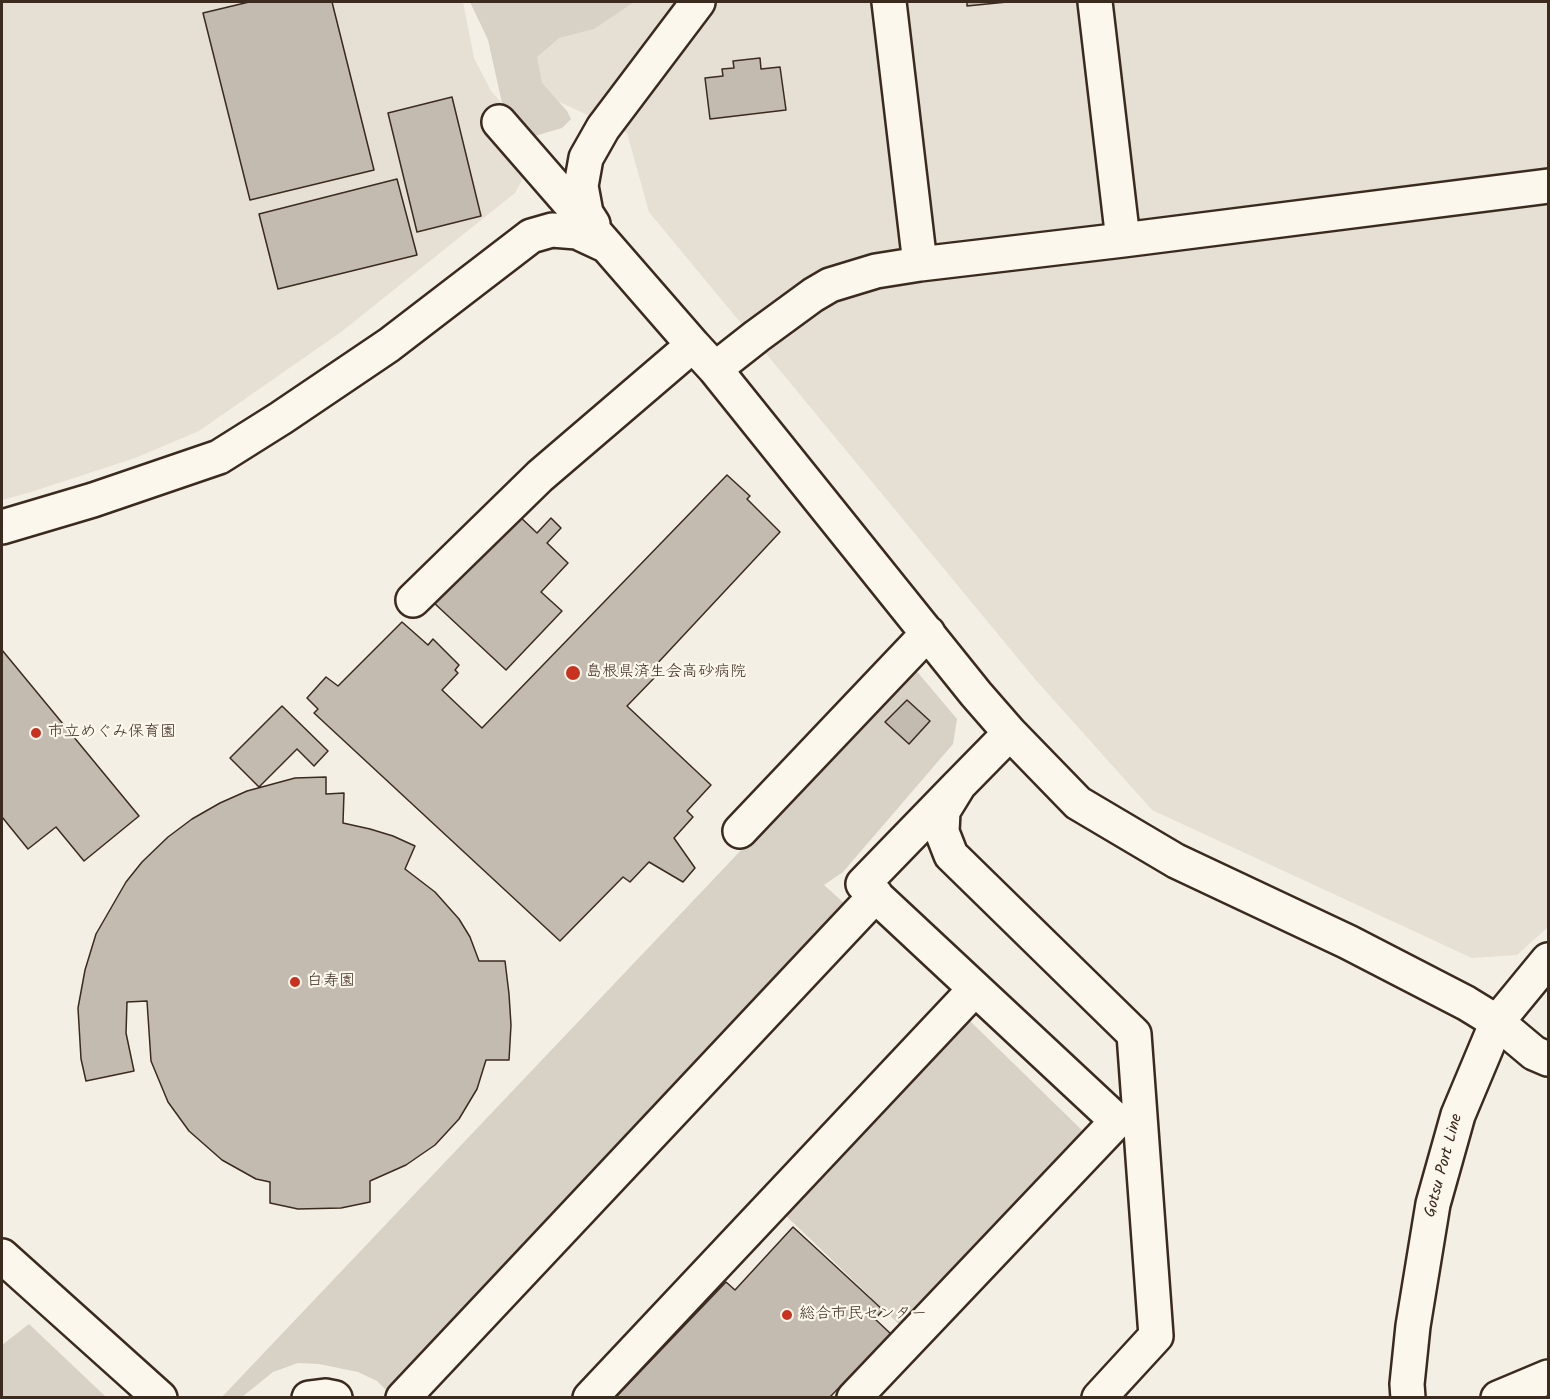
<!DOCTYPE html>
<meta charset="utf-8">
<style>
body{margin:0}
#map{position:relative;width:1550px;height:1399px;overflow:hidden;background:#f3efe4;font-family:Kalam,sans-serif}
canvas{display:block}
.frame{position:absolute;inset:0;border:3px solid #3b2a1e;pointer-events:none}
</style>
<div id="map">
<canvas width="1550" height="1399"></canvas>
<div class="frame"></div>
</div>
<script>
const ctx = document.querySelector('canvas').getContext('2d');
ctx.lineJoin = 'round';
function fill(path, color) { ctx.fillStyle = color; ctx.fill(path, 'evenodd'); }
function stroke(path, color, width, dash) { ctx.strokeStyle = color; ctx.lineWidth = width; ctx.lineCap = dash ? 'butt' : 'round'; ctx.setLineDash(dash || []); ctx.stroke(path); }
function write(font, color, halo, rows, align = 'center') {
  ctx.font = font + ' Kalam,"Klee One",sans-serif'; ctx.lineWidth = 4.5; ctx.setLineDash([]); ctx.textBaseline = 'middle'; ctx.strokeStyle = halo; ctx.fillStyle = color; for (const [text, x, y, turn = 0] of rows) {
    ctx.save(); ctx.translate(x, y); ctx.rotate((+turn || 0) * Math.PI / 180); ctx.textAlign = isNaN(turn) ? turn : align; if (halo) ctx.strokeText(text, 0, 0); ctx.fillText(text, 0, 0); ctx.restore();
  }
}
const built = new Path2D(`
 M2,2H463L474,58L491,91L540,147L515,193L341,332L199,431L135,458L31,492L2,500Z
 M503,2H1548V927L1517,955L1472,958L1152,810L1035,679L649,212L627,133L531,89Z`);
const green = new Path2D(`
 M470,2H634L594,29L559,38L537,57L542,83L567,111L571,119L562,128L535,136L502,103L488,40Z
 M914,668L957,719L953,744L843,872L824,885L845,904L386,1390L377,1381L358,1372L319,1364L298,1363L273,1372L242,1397L221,1398Z
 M969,1020L1092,1140L906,1331L782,1212Z
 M29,1324L106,1397H2V1345Z`);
const building = new Path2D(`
 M249,2H332L374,170L250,200L203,13Z
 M967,2H1007L967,6Z
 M760,58L761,69L780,67L786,110L710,119L705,78L723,76L722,69L734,68L733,61Z
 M452,97L481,216L417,232L388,113Z
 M397,179L417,255L278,289L259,214Z
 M727,475L750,496L747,499L780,532L653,668L658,674L627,706L711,785L687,811L693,817L674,838L695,868L683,882L649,862L630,882L623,877L560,941L314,713L318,709L307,698L326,677L338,686L402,622L428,645L433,639L459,665L455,670L458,673L442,690L482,728Z
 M517,514L537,533L551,518L561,528L547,543L568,563L541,592L562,611L506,670L433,602Z
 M2,650L139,816L84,861L56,827L28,849L2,817Z
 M907,700L930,721L909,744L885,722Z
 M282,706L328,751L314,766L297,749L259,787L230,758Z
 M326,777V794L344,793L343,823L370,829L393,836L415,846L405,869L435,892L459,919L470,937L479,961H505L509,994L511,1025L509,1060H486L477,1089L459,1119L435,1145L406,1165L370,1181V1202L341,1208L298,1209L270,1203V1182L256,1179L222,1160L189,1131L168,1102L151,1061L147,1001L127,1002L126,1033L134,1071L86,1081L81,1059L78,1008L85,970L96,934L126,882L142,862L168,837L192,819L220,803L247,791L295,778Z
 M793,1227L883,1310L875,1319L891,1334L829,1398H615L726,1282L735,1290Z`);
const minor = new Path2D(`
 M889,2L920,264
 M1095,2L1123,240
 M499,122L693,345L715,369L976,694L1010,733L1078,803L1176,861L1348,942L1466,1003L1497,1022L1534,1053L1548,1059
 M593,224L586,213L581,186L586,158L603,128L698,2
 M715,369L757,336L813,295L830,285L876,271L920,264L1123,240L1548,186
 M2,527L93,500L219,457L281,418L389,345L531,236L552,230L577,232L605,245
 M413,600L540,476L693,345
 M1010,733L959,785L943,811L942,832L951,855L1134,1034L1156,1336L1099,1398
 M740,831L928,633
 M2,1256L160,1398
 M309,1398L325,1396L335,1398
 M403,1398L876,895
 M590,1398L975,989
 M854,1398L1117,1121L863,884L959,785`);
const major = new Path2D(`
 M1408,1398L1407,1384L1413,1326L1433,1204L1458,1115L1497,1022L1548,960`);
const highway = new Path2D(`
 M1498,1398L1548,1377`);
const markers = [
 [573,673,8,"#c8321e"],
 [36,733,6,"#c8321e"],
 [295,982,6,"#c8321e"],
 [787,1315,6,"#c8321e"]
];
const poiNames = [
 ["島根県済生会高砂病院",586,673],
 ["市立めぐみ保育園",48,733],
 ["白寿園",307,982],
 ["総合市民センター",799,1315]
];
const streetNames = [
 ["Gotsu Port Line",1445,1166,-75]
];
fill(built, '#e5dfd4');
fill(green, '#d8d1c6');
fill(building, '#c3bbb0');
stroke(building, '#3b2a1e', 1.5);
stroke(minor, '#3b2a1e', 38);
stroke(major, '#3b2a1e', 38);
stroke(highway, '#3b2a1e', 38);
stroke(minor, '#fbf7ec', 33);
stroke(major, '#fbf7ec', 33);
stroke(highway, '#fbf7ec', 33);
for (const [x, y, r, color] of markers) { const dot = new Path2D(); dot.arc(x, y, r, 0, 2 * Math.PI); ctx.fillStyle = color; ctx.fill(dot); stroke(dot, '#fbf7ec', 2); }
write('16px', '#3b2a1e', '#fbf7ec', poiNames, 'left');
write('16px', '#3b2a1e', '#fbf7ec', streetNames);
</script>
